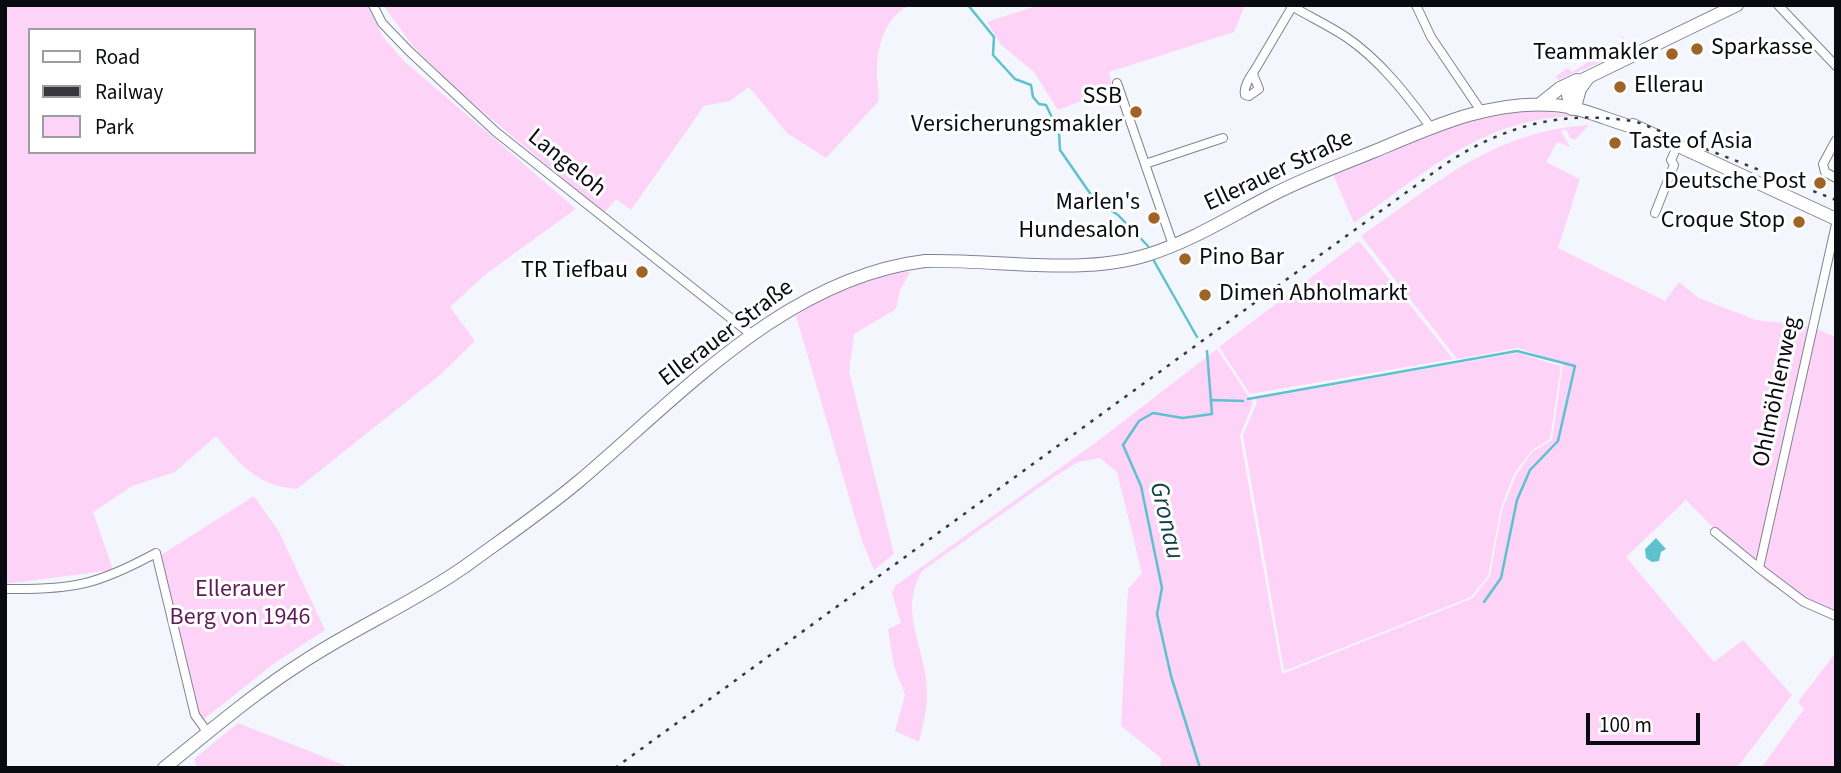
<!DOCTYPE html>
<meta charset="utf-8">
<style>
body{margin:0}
#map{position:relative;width:1841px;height:773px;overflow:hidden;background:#f4f6fd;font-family:"Source Sans 3",sans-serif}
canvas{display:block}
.frame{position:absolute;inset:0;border:7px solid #090b10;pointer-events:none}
.legend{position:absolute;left:28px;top:28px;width:228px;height:126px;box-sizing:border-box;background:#fff;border:2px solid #9d9d9f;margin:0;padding:9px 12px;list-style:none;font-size:21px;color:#090b10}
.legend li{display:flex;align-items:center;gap:14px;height:35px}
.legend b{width:35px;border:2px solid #9d9d9f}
.scale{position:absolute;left:1586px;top:713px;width:114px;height:32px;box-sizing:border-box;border:4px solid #090b10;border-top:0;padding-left:9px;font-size:21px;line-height:24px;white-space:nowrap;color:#090b10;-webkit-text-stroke:5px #fff;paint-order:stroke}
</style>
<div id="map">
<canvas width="1841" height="773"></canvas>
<div class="frame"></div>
<ul class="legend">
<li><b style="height:9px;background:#fff"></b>Road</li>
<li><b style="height:9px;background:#36383d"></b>Railway</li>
<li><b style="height:19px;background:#fdd3f8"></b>Park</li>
</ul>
<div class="scale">100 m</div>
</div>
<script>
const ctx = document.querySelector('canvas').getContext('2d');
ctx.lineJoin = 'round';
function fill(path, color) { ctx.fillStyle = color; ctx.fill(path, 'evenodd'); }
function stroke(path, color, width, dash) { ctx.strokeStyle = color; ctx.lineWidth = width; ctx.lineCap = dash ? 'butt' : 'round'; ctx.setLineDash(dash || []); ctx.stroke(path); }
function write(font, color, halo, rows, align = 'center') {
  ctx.font = font + ' "Source Sans 3",sans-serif'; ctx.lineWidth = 6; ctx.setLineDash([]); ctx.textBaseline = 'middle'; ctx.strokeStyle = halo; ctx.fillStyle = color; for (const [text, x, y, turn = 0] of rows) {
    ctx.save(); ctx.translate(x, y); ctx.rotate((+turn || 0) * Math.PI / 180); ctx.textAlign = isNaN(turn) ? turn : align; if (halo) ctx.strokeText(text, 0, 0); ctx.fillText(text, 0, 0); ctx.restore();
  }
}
const green = new Path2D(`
 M5,5H367L383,37L404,61L576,209L486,274L450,307L475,341L440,375L297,489C257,486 241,465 216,436L175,472L132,486L93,512L113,570L5,584ZM30,30H254V152H30Z
 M383,5H911C885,15 876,48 877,75C877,85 880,91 878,102L826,158L787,133L749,87L730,101L704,106L631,210L616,199L604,213L457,90L413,46Z
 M1039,5H1245L1234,32L1109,72L1113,89L1058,110L1034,72L1001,45L987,22Z
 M1621,35L1632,49L1558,80L1556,76L1568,68L1572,72L1623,41Z
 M1532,110L1580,116C1486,116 1427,171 1354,223L1332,172C1397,145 1461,118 1532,110Z
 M1589,125L1575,140L1570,138L1566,129L1561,131L1570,147L1557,142L1546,162L1580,179L1558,248L1665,301L1679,282L1699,298L1756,320L1810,326L1836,337V621L1768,583L1686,500L1626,557L1714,662L1743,640L1792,695L1737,768H1160L1161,758L1121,726L1128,589L1142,573L1117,472L1100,458L1078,462L1054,477L922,571C898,611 925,647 927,688C928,707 923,724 919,742L895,731L905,695L894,666L888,629L901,623L892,593L895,586L1099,440L1217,349L1253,403L1240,436L1282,674L1473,598L1490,576L1502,510L1516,475L1532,452L1552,440L1563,363L1518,348L1457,359L1361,236C1438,183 1491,132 1589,125Z
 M1359,241L1453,359L1250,394L1219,347Z
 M899,270L910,272L900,290L896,309L854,334L849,371L894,554L874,570L862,541L796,316L832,292Z
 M1517,353L1561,366L1550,439L1531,451L1514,474L1501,507L1488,576L1471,597L1284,671L1243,435L1257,402L1255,399Z
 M254,496L279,532L325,630L276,662L204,719L197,711L161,555Z
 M1836,652V768H1761L1804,709L1798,702Z
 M238,723L352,768H197L194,759Z`);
const water = new Path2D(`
 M1656,538L1666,549L1661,552L1659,561L1652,562L1646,558L1645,549Z`);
const stream = new Path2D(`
 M968,5L994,37L993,55L1015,79L1031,85L1033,97L1039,104L1046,105L1059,132L1060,150L1094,199L1118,215L1148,246
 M1154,261L1197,337
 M1248,399L1517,351L1575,366L1558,441L1530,470L1517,500L1501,578L1484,602
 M1212,400L1243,401
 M1200,768L1171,676L1157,614L1162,588L1141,486L1123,445L1139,421L1153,413L1183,418L1212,414L1207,351`);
const street = new Path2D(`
 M373,5L382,23L409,51L496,132L752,335
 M1290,5C1308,16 1328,25 1346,37C1380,60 1407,95 1431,128
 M1416,5L1431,37L1481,111
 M1778,5L1836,66
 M1253,74L1259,89L1249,96L1245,95C1243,86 1251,76 1256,68L1292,7
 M1117,83L1173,245
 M1836,140L1823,164L1825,172L1836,178
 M1145,164L1223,138
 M1655,213L1674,165L1671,160L1677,147
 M1836,224L1759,568L1804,602L1836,616
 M1715,532L1759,568
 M5,589C73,590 97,585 156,553L195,715L208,733`);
const secondary = new Path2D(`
 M1576,103L1580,89L1588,78
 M1540,104L1560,88L1577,80
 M1572,109L1568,95L1576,83L1737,5
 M1633,125L1836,219
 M164,768C209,732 254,693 303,662C356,627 415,602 467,565C504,538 542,512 578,482C680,396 785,278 925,261C996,259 1080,276 1147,255C1192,241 1231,216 1272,195C1305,178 1340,165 1375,151C1432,127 1490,100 1553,105C1583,107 1611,122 1640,129`);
const rail = new Path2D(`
 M615,768L1444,165C1504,125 1565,109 1637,122L1836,200`);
const markers = [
 [1697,49,7,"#9f6326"],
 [1672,54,7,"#9f6326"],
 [1620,87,7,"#9f6326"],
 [1136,112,7,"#9f6326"],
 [1615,143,7,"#9f6326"],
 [1820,183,7,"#9f6326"],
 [1154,218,7,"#9f6326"],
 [1799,222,7,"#9f6326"],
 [1185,259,7,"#9f6326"],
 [642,272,7,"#9f6326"],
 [1205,295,7,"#9f6326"]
];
const poiNames = [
 ["Sparkasse",1711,49,"left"],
 ["Teammakler",1658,54],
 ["Ellerau",1634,87,"left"],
 ["SSB",1122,98],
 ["Versicherungsmakler",1122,126],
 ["Taste of Asia",1629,143,"left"],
 ["Deutsche Post",1806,183],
 ["Marlen's",1140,204],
 ["Hundesalon",1140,232],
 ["Croque Stop",1785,222],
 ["Pino Bar",1199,259,"left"],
 ["TR Tiefbau",628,272],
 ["Dimen Abholmarkt",1219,295,"left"]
];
const streetNames = [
 ["Langeloh",566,164,39],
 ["Ellerauer Straße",1279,172,-25],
 ["Ellerauer Straße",727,334,-37],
 ["Ohlmöhlenweg",1778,392,-78]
];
const parkNames = [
 ["Ellerauer",240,591],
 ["Berg von 1946",240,619]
];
const waterNames = [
 ["Gronau",1165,521,77]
];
fill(green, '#fdd3f8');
fill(water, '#5dc1cf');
stroke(stream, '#5dc1cf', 2.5);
stroke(street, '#7e8492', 10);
stroke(secondary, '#7e8492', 14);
stroke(street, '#fff', 8);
stroke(secondary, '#fff', 12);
stroke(rail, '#36383d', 2.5, [3.5, 7]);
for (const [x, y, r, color] of markers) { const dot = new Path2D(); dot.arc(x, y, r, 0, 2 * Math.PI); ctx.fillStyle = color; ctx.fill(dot); stroke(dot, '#fff', 2.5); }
write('24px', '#090b10', '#fff', poiNames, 'right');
write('24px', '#090b10', '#fff', streetNames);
write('24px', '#5d1b5a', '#fff', parkNames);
write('italic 26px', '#103f45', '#fff', waterNames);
</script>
